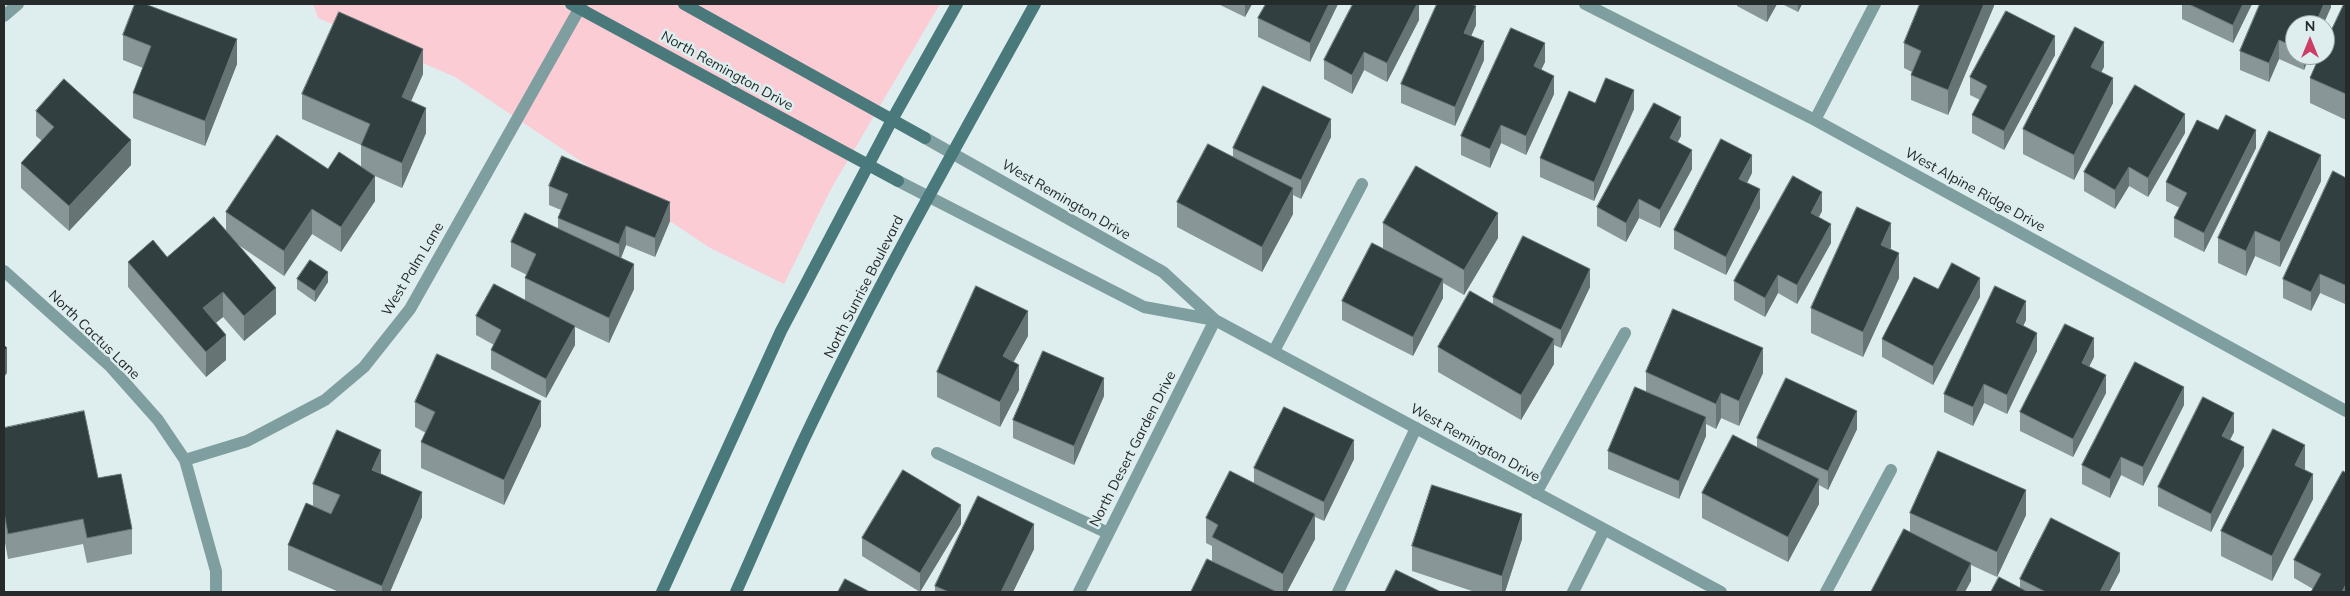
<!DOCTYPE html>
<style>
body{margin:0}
#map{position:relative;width:2350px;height:596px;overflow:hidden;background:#deeeee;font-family:Mulish,sans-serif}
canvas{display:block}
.frame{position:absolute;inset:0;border:5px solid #252a2b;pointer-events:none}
.north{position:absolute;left:2285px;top:15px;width:50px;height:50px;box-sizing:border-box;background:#deeeee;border:1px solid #94a0a0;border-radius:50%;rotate:0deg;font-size:14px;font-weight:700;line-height:20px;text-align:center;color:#252a2b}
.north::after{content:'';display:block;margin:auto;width:18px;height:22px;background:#cd3e67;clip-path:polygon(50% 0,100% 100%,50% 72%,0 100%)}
</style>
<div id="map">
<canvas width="2350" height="596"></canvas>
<div class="frame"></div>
<div class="north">N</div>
</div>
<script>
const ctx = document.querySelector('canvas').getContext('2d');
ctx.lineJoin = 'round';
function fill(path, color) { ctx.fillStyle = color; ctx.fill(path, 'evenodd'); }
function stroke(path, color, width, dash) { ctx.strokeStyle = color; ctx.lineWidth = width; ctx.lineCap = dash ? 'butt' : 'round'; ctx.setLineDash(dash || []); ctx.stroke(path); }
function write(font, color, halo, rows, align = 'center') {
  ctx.font = font + ' Mulish,sans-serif'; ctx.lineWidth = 5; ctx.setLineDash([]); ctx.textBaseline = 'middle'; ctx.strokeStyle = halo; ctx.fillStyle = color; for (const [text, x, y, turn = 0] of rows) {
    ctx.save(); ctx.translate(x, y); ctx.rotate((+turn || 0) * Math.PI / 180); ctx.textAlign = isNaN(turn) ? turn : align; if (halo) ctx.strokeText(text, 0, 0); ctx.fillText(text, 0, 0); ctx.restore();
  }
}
const green = new Path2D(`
 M313,4H940L831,189L784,284L710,248L455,77L318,18Z`);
const lane = new Path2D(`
 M1274,351L1362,184
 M937,453L1108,533
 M1536,493L1625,333
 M1338,592L1416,428
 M1826,592L1891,470`);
const street = new Path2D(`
 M1585,4L1815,120L2346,411
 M4,16L18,4
 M1815,120L1875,4
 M925,138L1163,272L1215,320L1721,592
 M898,181L1144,307L1215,320
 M4,271L110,366L158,420L185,460L216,571V592
 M185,460L247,441L325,400L364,367L410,309L582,4
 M1079,592L1215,320
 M1573,592L1604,530`);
const secondary = new Path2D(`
 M571,4L898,181
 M684,4L925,138
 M662,592L781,331L893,118L957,4
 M736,592C759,541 781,488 805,437C875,289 956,147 1035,4`);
const wall = new Path2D(`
 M1218,4H1252L1245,17Z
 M1266,4H1338L1310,62L1258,37V18Z
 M1419,4V20L1387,82L1364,70L1352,94L1324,79V60Z
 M1737,4H1777L1767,22L1737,6Z
 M1782,4H1802L1798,12Z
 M1994,4V6L1948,115L1911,100V75L1912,72L1904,68V43Z
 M2182,4H2252L2233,43L2182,19Z
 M2331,4V7L2323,25H2295V55H2310L2304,70L2279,59L2269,82L2240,70V51Z
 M2346,4V120L2310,103V78Z
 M1476,25L1471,36L1484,60L1455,126L1401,103V84Z
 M123,35L237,64L205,146L133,118V93L143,68L123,60Z
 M2055,55L2004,150L1972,133V115L1980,100L1970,95V77Z
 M1545,62L1541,69L1554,94L1526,155L1501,143L1490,168L1461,155V136Z
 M2104,67L2101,72L2113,103L2074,180L2023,154V129Z
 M423,74L411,101L426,133L402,188L375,176V201L341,252L312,234L284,276L237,244L276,314L244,341L223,317L216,323L226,360L206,377L128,287V262L167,257L226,232V212L328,169L361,166V145L302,119V94Z
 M1595,103L1634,109L1594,201L1540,177V158Z
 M36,111L131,165L69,231L21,188V163L42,141L36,136Z
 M2185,133L2148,197L2129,186L2115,209L2084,191V172Z
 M1681,136L1677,142L1692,169L1660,228L1639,218L1626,242L1597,226V207Z
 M1331,137L1301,199L1293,195V214L1262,272L1177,227V202L1233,157V148Z
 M2256,148L2204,252L2174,237V218L2180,208L2166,201V182Z
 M1752,173L1747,183L1760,208L1726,275L1674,249V230Z
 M2346,178L2345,304L2320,293L2311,311L2283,298V279Z
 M2321,181L2280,267L2255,256L2246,276L2218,263V238Z
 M549,186L670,221L655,257L626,245L621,258L634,289L609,343L575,327V345L546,398L491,369V350L494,345L476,335V316L525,300V278L527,275L511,267V242L558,228V218L561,210L549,205Z
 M1822,211L1819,217L1831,243L1797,304L1778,293L1765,317L1734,300V281Z
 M1383,223L1498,238L1464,295L1443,283V298L1413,356L1342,320V301L1396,256L1383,248Z
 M1891,248L1890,249L1899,278L1863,357L1811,333V308Z
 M297,279L328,282L315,302L297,289Z
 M1590,287L1561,348L1554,345V364L1521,420L1438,372V347L1493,304V297Z
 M1938,289L1980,297L1933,385L1882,357V339Z
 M2026,320L2023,326L2037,351L2007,414L1984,403L1973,426L1944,412V394Z
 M1028,336L1013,362L1019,390L1000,427L937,397V372Z
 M2094,357L2089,366L2106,393L2073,457L2020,431V412Z
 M1646,372L1763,373L1739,426L1721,418L1716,429L1706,424V436L1679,499L1608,469V451L1646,392Z
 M1104,396L1074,465L1013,438V420Z
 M415,402L541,426L504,505L421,468V442L426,433L415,427Z
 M2184,405L2143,486L2121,475L2110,498L2082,484V465Z
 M4,428L98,478L132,529V554L87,563L83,544L8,559L4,537Z
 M1857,429L1828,490L1819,485V504L1788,562L1702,518V493L1757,447V438Z
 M2234,432L2230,440L2244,466L2211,532L2158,506V487Z
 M1354,459L1324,521L1315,517V539L1287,592H1191L1212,561V546L1206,543V518L1254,483V468Z
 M2305,470L2313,499L2272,581L2221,556V531Z
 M2346,473V592L2313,589L2294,578V560Z
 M381,474L422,517L390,592H339L288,570V545L313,506V484Z
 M1910,513L2026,515L1997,577L1971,565V581L1910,532Z
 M961,524L920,592L862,556V538Z
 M1522,539L1505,592H1475L1412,571V546Z
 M1034,549L1013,592H935V586Z
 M2120,571L2109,592H1991L2020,588V579Z`);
const shadedWall = new Path2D(`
 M1245,4H1252L1245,17Z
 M1329,4H1338L1310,62V43Z
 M1417,4H1419V20L1387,82V63Z
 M1767,4H1777L1767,22Z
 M1798,4H1802L1798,12Z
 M1984,4H1994V6L1948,115V90Z
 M2243,4H2252L2233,43V25Z
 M2324,4H2331V7L2323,25H2315Z
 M1476,6V25L1464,52V33Z
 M2055,36V55L2004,150V131Z
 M237,39V64L205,146V121Z
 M2279,40V59L2269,82V63Z
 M1484,41V60L1455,126V107Z
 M2104,42V67L2091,92V67Z
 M1545,43V62L1534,85V66Z
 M423,49V74L402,122V97Z
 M1364,52V70L1352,94V75Z
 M2304,55H2310L2304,70Z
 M1554,76V94L1526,155V136Z
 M2113,78V103L2074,180V155Z
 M1634,90V109L1594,201V182Z
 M426,108V133L402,188V163Z
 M2185,114V133L2148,197V178Z
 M1681,117V136L1670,157V138Z
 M1331,119V137L1301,199V180Z
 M1501,125V143L1490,168V149Z
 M2256,130V148L2204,252V233Z
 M131,140V165L69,231V206Z
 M1692,150V169L1660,228V210Z
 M1752,155V173L1739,198V179Z
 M2321,155V181L2280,267V242Z
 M2129,167V186L2115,209V190Z
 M375,176V201L341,252V227Z
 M1293,188V214L1262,272V247Z
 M1760,189V208L1726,275V257Z
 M1822,192V211L1811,231V213Z
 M1639,199V218L1626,242V223Z
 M670,202V221L655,257V238Z
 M312,209V234L284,276V251Z
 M1498,213V238L1464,295V270Z
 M1891,223V248L1881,270V245Z
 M1831,224V243L1797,304V285Z
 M626,226V245L619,263V244Z
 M2255,231V256L2246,276V251Z
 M1899,253V278L1863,357V332Z
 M634,264V289L609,343V318Z
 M1590,269V287L1561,348V330Z
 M328,272V282L315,302V291Z
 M2320,274V293L2311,311V292Z
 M1778,275V293L1765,317V298Z
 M1980,278V297L1933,385V366Z
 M1443,279V298L1413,356V337Z
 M2346,282V301L2345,304V285Z
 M276,288V314L244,341V316Z
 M223,292V317L203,333V308Z
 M2026,301V320L2016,341V322Z
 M1028,311V336L1003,381V356Z
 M575,326V345L546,398V379Z
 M2037,333V351L2007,414V395Z
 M226,335V360L206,377V352Z
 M2094,338V357L2082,381V363Z
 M1554,339V364L1521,420V395Z
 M7,348V373L4,377V352Z
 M1763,348V373L1739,426V401Z
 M1019,365V390L1000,427V402Z
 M2106,375V393L2073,457V439Z
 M1104,378V396L1074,465V446Z
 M1984,384V403L1973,426V407Z
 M2184,387V405L2143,486V467Z
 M1721,393V418L1716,429V404Z
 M541,401V426L504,505V480Z
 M1857,411V429L1828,490V471Z
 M2234,413V432L2222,455V436Z
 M1706,417V436L1679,499V481Z
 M1354,440V459L1324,521V502Z
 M2305,445V470L2295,465Z
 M2244,447V466L2211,532V514Z
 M381,450V475L372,470Z
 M2121,457V475L2110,498V479Z
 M2313,474V499L2272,581V556Z
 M1819,479V504L1788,562V537Z
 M2026,490V515L1997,577V552Z
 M422,492V517L390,592H382V586Z
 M961,505V524L920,592V573Z
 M1315,514V539L1287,592H1283V574Z
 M1522,514V539L1505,592H1502V576Z
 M1034,524V549L1013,592H1001Z
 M2120,553V571L2109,592H2100Z
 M1971,563V581L1965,592H1956Z
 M2346,584V592H2342Z`);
const building = new Path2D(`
 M135,4H145L237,39L205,121L133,93L151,46L123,35Z
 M1266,4H1329L1310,43L1258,18Z
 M1353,4H1417L1387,63L1364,52L1352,75L1324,60Z
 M1437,4H1471L1476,6L1464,33L1484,41L1455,107L1401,84Z
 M1920,4H1984L1948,90L1911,75L1921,51L1904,43Z
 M2189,4H2243L2233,25Z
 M2260,4H2324L2315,25H2295V47L2279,40L2269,63L2240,51Z
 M2344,4H2346V94L2310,78L2320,55H2325V44Z
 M2006,11L2055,36L2004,131L1972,115L1987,86L1970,77Z
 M339,12L423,49L402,97L426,108L402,163L361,145L370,124L302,94Z
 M2075,27L2104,42L2091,67L2113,78L2074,155L2023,129Z
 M1511,28L1545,43L1534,66L1554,76L1526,136L1501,125L1490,149L1461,136Z
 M1606,78L1634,90L1594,182L1540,158L1569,91L1595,103Z
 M64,79L131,140L69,206L21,163L54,127L36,111Z
 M2135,85L2185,114L2148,178L2129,167L2115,190L2084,172Z
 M1263,86L1331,119L1301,180L1233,148Z
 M1654,103L1681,117L1670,138L1692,150L1660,210L1639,199L1626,223L1597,207Z
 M2226,115L2256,130L2204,233L2174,218L2187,193L2166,182L2197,120L2218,130Z
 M2269,131L2321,155L2280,242L2255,231L2246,251L2218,238Z
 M277,135L328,169L339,152L375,176L341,227L312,209L284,251L226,212Z
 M1721,139L1752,155L1739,179L1760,189L1726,257L1674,230Z
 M1208,144L1293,188L1262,247L1177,202Z
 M562,156L670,202L655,238L626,226L619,244L558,218L568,194L549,186Z
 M1416,166L1498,213L1464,270L1383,223Z
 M2333,171L2346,178V282L2345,285L2320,274L2311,292L2283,279Z
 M1793,176L1822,192L1811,213L1831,224L1797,285L1778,275L1765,298L1734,281Z
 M1857,207L1891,223L1881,245L1899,253L1863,332L1811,308Z
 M525,213L634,264L609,318L525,278L536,254L511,242Z
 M214,217L276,288L244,316L223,292L203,308L226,335L206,352L128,262L153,240L167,257Z
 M1523,236L1590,269L1561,330L1493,297Z
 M1372,243L1443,279L1413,337L1342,301Z
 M310,260L328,272L315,291L297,279Z
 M1952,263L1980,278L1933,366L1882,339L1914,277L1938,289Z
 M494,284L575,326L546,379L491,350L501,330L476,316Z
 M976,286L1028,311L1003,356L1019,365L1000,402L937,372Z
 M1995,286L2026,301L2016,322L2037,333L2007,395L1984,384L1973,407L1944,394Z
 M1470,291L1554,339L1521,395L1438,347Z
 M1673,309L1763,348L1739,401L1721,393L1716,404L1646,372Z
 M2065,324L2094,338L2082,363L2106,375L2073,439L2020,412Z
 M4,345L7,348L4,352Z
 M1043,351L1104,378L1074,446L1013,420Z
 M437,354L541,401L504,480L421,442L435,412L415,402Z
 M2135,362L2184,387L2143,467L2121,457L2110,479L2082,465Z
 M1786,378L1857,411L1828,471L1757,438Z
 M1635,387L1706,417L1679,481L1608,451Z
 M2203,397L2234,413L2222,436L2244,447L2211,514L2158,487Z
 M1284,407L1354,440L1324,502L1254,468Z
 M84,411L98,478L121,474L132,529L87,538L83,519L8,534L4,512V428Z
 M2273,429L2305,445L2295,465L2313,474L2272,556L2221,531Z
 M337,430L381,450L372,470L422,492L382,586L288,545L306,503L331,514L340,495L313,484Z
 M1733,435L1819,479L1788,537L1702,493Z
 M1938,451L2026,490L1997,552L1910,513Z
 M903,470L961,505L920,573L862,538Z
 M1230,471L1315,514L1283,574L1212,537L1218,525L1206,518Z
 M2343,471L2346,473V584L2342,592H2311L2321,574L2294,560Z
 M1432,485L1522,514L1502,576L1412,546Z
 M978,496L1034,524L1001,592H949L935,586Z
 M2051,518L2120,553L2100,592H2046L2020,579Z
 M1904,529L1971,563L1956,592H1871Z
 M1207,559L1277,592H1191Z
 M1396,570L1441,592H1385Z
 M1999,577L2028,592H1991Z
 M845,579L870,592H838Z`);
const streetNames = [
 ["North Remington Drive",727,71,29],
 ["West Alpine Ridge Drive",1975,190,29],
 ["West Remington Drive",1066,200,30],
 ["West Palm Lane",413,269,-59],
 ["North Sunrise Boulevard",864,287,-63],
 ["North Cactus Lane",94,335,44],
 ["West Remington Drive",1475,443,29],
 ["North Desert Garden Drive",1133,449,-63]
];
fill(green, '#fcccd4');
stroke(lane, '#7f9ea0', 12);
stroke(street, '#7f9ea0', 12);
stroke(secondary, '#4a797c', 12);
fill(wall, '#889697');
fill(shadedWall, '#667474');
fill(building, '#323f40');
stroke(building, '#667474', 1);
write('14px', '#252a2b', '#deeeee', streetNames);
</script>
